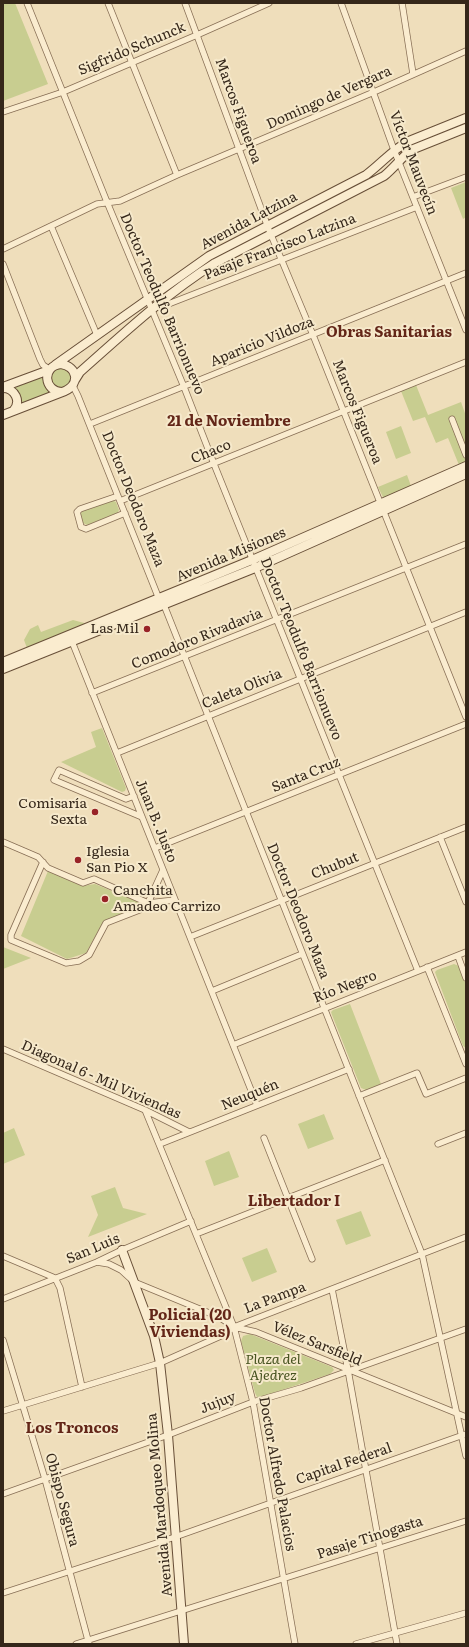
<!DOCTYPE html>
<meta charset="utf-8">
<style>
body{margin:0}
#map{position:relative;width:469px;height:1647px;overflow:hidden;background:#efdebb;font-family:Literata,serif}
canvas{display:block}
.frame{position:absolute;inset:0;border:4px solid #35271a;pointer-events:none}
</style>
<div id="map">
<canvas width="469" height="1647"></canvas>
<div class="frame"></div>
</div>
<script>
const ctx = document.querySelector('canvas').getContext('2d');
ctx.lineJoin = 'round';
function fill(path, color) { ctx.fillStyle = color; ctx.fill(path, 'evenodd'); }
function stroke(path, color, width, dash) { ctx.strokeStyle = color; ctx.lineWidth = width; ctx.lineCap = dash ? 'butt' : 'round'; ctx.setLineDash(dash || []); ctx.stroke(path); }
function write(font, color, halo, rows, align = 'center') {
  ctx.font = font + ' Literata,serif'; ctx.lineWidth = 4; ctx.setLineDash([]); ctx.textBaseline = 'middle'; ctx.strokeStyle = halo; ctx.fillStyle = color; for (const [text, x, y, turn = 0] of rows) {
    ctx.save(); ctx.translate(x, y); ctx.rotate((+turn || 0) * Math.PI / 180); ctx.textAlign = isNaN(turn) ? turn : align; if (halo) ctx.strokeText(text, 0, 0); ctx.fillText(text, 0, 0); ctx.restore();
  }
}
const green = new Path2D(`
 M3,3H15L48,84L3,101Z
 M466,182V217L463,219L451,188Z
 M51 378a10 10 0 1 1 20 0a10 10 0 1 1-20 0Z
 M45,374L54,392L22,405L20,394L13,386Z
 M416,385L428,415L461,402L466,416V461L459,465L448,438L436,443L425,417L413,421L401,391Z
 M401,426L411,453L396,459L386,432Z
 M407,475L411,486L386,497H383L378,487Z
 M112,500L116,502L119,510L117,514L87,525L83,523L80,515L82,511Z
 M73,620L88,624L27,648L24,640L30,629L38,625L41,632Z
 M102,728L126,788L125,791L122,792L61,762L96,747L91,732Z
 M48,871L82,886L95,884L141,903L140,907L103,922L86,953L67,959L21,936Z
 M3,947L31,958L3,969Z
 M454,964L459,966L466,985V1048L463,1046L436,975L435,972L437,970Z
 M350,1004L381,1084L366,1090L361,1088L332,1015L331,1012L333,1010Z
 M324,1114L334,1139L308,1149L298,1124Z
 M14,1128L25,1155L3,1164V1133Z
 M229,1151L239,1177L214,1186L205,1161Z
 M115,1187L123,1208L147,1214L88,1237L98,1215L91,1196Z
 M361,1211L371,1236L346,1245L336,1220Z
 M267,1248L277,1272L252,1282L242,1258Z
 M250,1334L332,1367L334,1370L330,1374L261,1397H257L255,1393L241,1341L243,1336Z`);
const street = new Path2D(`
 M27,3L107,202L184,387L214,464L418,971
 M108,3L177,175
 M185,3L269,230L313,335L466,717
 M341,3L394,150L466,330
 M402,3L413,74
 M3,112L63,92L197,35L269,3
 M413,197L466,177
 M51,226L97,335
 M3,249L97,204L120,201L177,175L374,92L466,51
 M3,264L40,359L43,365L49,369
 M156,307L171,303L417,207
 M73,386L78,396L159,599L164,605L422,1254L466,1456
 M452,419L466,455
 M90,424L466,273
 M118,496L80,509L77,512L81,527L86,529L125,513
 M120,501L466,362
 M71,639L257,1105
 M92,693L466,544
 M117,753L466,612
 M134,796L126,799L59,770L54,780L142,817
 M440,837L466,902
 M3,842L38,857L48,868L83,883L94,879L148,903L175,900
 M155,848L466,724
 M43,862L11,935V940L66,963L79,961L89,955L106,923L142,909L148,903L163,870
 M190,937L466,827
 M458,956L466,978
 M427,967L466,1064
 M212,991L302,954
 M233,1045L466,952
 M3,1049L145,1110L189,1132
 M359,1096L417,1073L426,1094L466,1078
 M145,1110L234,1327L253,1402L295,1644
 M264,1138L312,1259
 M160,1144L349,1069
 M438,1144L466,1133
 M196,1234L385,1160
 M3,1256L55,1278L60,1288L82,1387
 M97,1262L109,1264L121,1270L134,1282L219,1317L234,1327L256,1332L466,1417
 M332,1289L348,1370L397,1644
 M3,1299L97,1262L122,1250L191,1221
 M3,1340L45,1479L89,1644
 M3,1411L160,1363L223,1335L234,1327L466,1237
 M3,1494L168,1435L253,1402L301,1388L466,1329
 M3,1593L175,1537L466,1434
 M76,1644L466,1521
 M356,1644L466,1613`);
const secondary = new Path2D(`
 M55,365L209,256L366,175C381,164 393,149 409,141L466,118
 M75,380L80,372C124,333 166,294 215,263L384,176C394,168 401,158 411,150L466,128
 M3,387L49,370
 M3,388C15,388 22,402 13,411
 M3,415L65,391C80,384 78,367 61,364C41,366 44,392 62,392
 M3,662L252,560L466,466
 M3,669L255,568L466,474
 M122,1250L154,1336L160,1363L168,1435L184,1644`);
const markers = [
 [147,629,4,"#982327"],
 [95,812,4,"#982327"],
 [78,860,4,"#982327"],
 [105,899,4,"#982327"]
];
const streetNames = [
 ["Sigfrido Schunck",132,49,-23],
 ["Domingo de Vergara",329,98,-24],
 ["Marcos Figueroa",238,111,70],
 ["Víctor Mauvecín",413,163,69],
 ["Avenida Latzina",249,221,-28],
 ["Pasaje Francisco Latzina",280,247,-21],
 ["Doctor Teodulfo Barrionuevo",162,304,67],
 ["Aparicio Vildoza",262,342,-22],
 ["Marcos Figueroa",357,412,68],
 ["Chaco",211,452,-22],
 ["Doctor Deodoro Maza",133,499,68],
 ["Avenida Misiones",231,555,-23],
 ["Comodoro Rivadavia",197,639,-22],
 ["Doctor Teodulfo Barrionuevo",301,649,68],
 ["Caleta Olivia",242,689,-22],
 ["Santa Cruz",306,775,-22],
 ["Juan B. Justo",156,821,68],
 ["Chubut",335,866,-22],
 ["Doctor Deodoro Maza",298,911,68],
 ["Río Negro",345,987,-21],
 ["Diagonal 6 - Mil Viviendas",101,1080,24],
 ["Neuquén",250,1095,-22],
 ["San Luis",93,1249,-23],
 ["La Pampa",275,1298,-21],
 ["Vélez Sarsfield",317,1344,22],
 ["Jujuy",218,1403,-21],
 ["Capital Federal",344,1464,-19],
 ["Doctor Alfredo Palacios",277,1474,80],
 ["Obispo Segura",62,1500,75],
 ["Avenida Mardoqueo Molina",160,1505,-95],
 ["Pasaje Tinogasta",370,1538,-18]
];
const poiNames = [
 ["Las Mil",139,629],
 ["Comisaría",87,804],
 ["Sexta",87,820],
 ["Iglesia",86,852,"left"],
 ["San Pio X",86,868,"left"],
 ["Canchita",113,891,"left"],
 ["Amadeo Carrizo",113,907,"left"]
];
const parkNames = [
 ["Plaza del",273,1360],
 ["Ajedrez",273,1376]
];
const neighbourhoodNames = [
 ["Obras Sanitarias",389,333],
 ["21 de Noviembre",229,422],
 ["Libertador I",294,1202],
 ["Policial (20",190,1316],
 ["Viviendas)",190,1333],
 ["Los Troncos",72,1429]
];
fill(green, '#c8cd90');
stroke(street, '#876e55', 7);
stroke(secondary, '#684f38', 10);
stroke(street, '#faeccf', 5.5);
stroke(secondary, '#faeccf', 8);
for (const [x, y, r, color] of markers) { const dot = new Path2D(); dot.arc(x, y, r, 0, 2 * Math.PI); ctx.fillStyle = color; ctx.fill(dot); stroke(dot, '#f6e9cb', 1.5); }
write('14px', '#35271a', '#f6e9cb', streetNames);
write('14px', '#35271a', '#f6e9cb', poiNames, 'right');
write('italic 14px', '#475320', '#f6e9cb', parkNames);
write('bold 15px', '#632618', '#f6e9cb', neighbourhoodNames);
</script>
